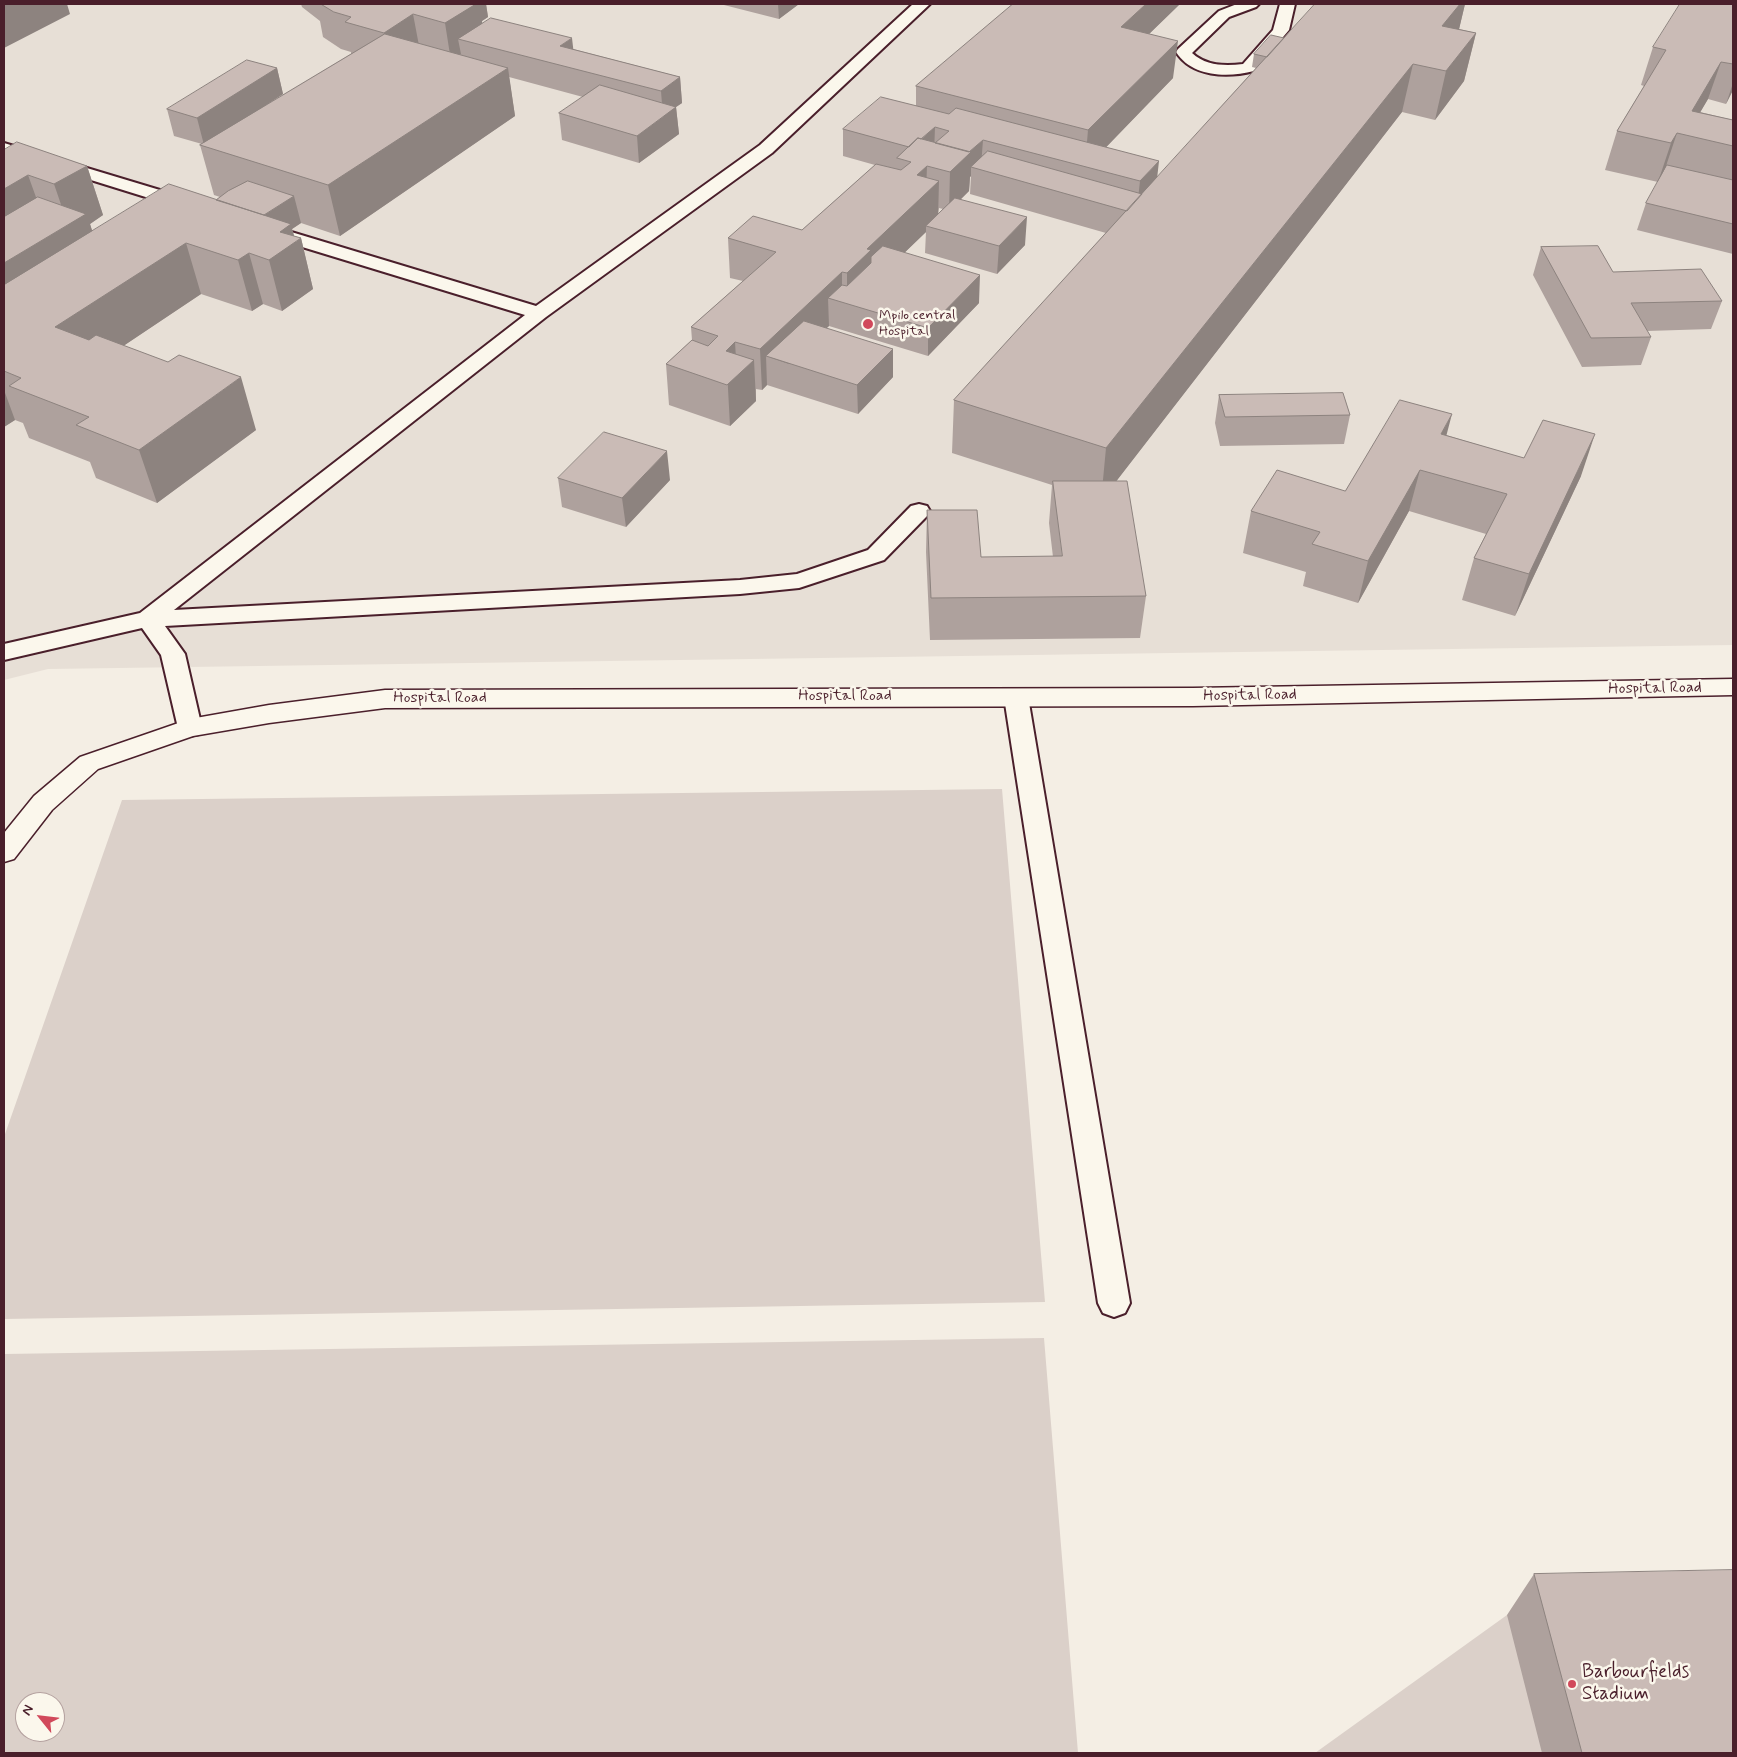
<!DOCTYPE html>
<style>
body{margin:0}
#map{position:relative;width:1737px;height:1757px;overflow:hidden;background:#f4eee4;font-family:Mynerve,sans-serif}
canvas{display:block}
.frame{position:absolute;inset:0;border:5px solid #4a1f2b;pointer-events:none}
.north{position:absolute;left:15px;top:1692px;width:50px;height:50px;box-sizing:border-box;background:#fbf7ec;border:1px solid #b4a19f;border-radius:50%;rotate:299deg;font-size:14px;font-weight:700;line-height:20px;text-align:center;color:#4a1f2b}
.north::after{content:'';display:block;margin:auto;width:18px;height:22px;background:#d1495b;clip-path:polygon(50% 0,100% 100%,50% 72%,0 100%)}
</style>
<div id="map">
<canvas width="1737" height="1757"></canvas>
<div class="frame"></div>
<div class="north">N</div>
</div>
<script>
const ctx = document.querySelector('canvas').getContext('2d');
ctx.lineJoin = 'round';
function fill(path, color) { ctx.fillStyle = color; ctx.fill(path, 'evenodd'); }
function stroke(path, color, width, dash) { ctx.strokeStyle = color; ctx.lineWidth = width; ctx.lineCap = dash ? 'butt' : 'round'; ctx.setLineDash(dash || []); ctx.stroke(path); }
function write(font, color, halo, rows, align = 'center') {
  ctx.font = font + ' Mynerve,sans-serif'; ctx.lineWidth = 5; ctx.setLineDash([]); ctx.textBaseline = 'middle'; ctx.strokeStyle = halo; ctx.fillStyle = color; for (const [text, x, y, turn = 0] of rows) {
    ctx.save(); ctx.translate(x, y); ctx.rotate((+turn || 0) * Math.PI / 180); ctx.textAlign = isNaN(turn) ? turn : align; if (halo) ctx.strokeText(text, 0, 0); ctx.fillText(text, 0, 0); ctx.restore();
  }
}
const built = new Path2D(`
 M4,4H1733V645L48,669L4,680Z`);
const green = new Path2D(`
 M1002,789L1045,1302L4,1319V1137L122,800Z
 M1044,1338L1078,1753H4V1354ZM25,1702H55V1732H25Z
 M1507,1615L1733,1753H1315Z`);
const lane = new Path2D(`
 M913,4H930L772,153L546,317L174,610L740,580L797,574L868,550L911,506L919,504L927,506L930,511L927,516L884,560L799,588L740,594L165,626L185,654L202,728L199,734L190,736L181,734L178,728L161,655L142,628L4,660V644L140,613L525,315L276,239L273,235L276,231L282,230L288,231L536,306L760,145Z
 M1237,4H1259L1256,7L1229,17L1192,53C1206,66 1225,66 1243,64L1273,30L1280,4H1295L1289,30L1254,71C1227,78 1192,77 1176,52L1178,49L1219,11Z
 M4,143L193,200L196,204L193,208L187,209L181,208L4,153Z
 M1016,689L1024,691L1028,697L1130,1303L1125,1313L1114,1317L1103,1313L1098,1303L1004,697L1008,691Z`);
const street = new Path2D(`
 M1733,679V695L1193,706L385,708L269,723L193,736L98,769L52,810L14,859L4,862V833L34,796L80,757L190,719L269,705L385,690L1193,688Z`);
const wall = new Path2D(`
 M301,4H486L488,17L482,21V23L573,49L680,77L682,103L676,107L679,134L639,163L562,140L559,113L583,97L509,77L515,116L340,236L301,223L292,229L294,236L301,238L313,289L282,311L263,304L252,311L201,294L123,346L256,430L157,503L96,478L90,462L29,438L23,423L15,420L4,427V150L87,166L103,215L90,224L92,231L216,200L220,197L214,195L200,145L202,144L174,136L167,109L277,68L283,94L260,109L351,54V52L341,49L323,37L320,21L302,7Z
 M720,4H799L779,19Z
 M1013,4H1180L1149,34L1173,78L1106,147L1158,177L1256,68L1252,67L1254,54L1284,38L1465,4L1459,29L1476,33L1464,81L1435,120L1402,112L1116,481L1146,596L1140,638L930,640L926,552L927,510L981,557H1053L1049,523L1052,485L952,453L954,400L1106,233L970,194L971,176L970,177L969,191L961,199L1025,245L997,274L925,253L926,232L904,253L979,303L928,356L829,326L826,328L893,377L858,414L767,385L762,390L756,389V401L730,426L669,405L666,364L692,340L691,327L743,281L730,278L728,238L802,230L875,165L843,156V129L916,106V86ZM939,208L943,209L938,214Z
 M1733,4V90L1726,104L1708,99L1700,112L1733,120V254L1637,230L1646,203L1658,182L1605,170L1617,131L1644,86L1641,85L1653,47Z
 M1541,247L1613,272L1722,301L1711,329L1647,331L1651,337L1641,365L1582,367L1533,275Z
 M1219,395L1350,415L1344,444L1220,446L1215,423Z
 M1446,435L1581,476L1515,616L1462,600L1474,558L1486,534L1409,511L1358,603L1303,586L1306,572L1243,553L1251,511L1345,491Z
 M558,478L670,480L626,527L562,507Z
 M1534,1574L1733,1753H1542L1507,1615Z`);
const shadedWall = new Path2D(`
 M4,4H67L70,14L4,48Z
 M455,4H486L488,17L482,21L484,39H458L461,54L451,61L445,23Z
 M778,4H799L779,19Z
 M1146,4H1180L1117,65L1121,27Z
 M1460,4H1465L1456,42L1442,26Z
 M413,14L420,51L391,70L384,33Z
 M1476,33L1464,81L1435,120L1446,71Z
 M572,38L575,64L560,46Z
 M1178,41L1173,78L1087,167L1085,166L1088,130Z
 M1721,62L1708,99L1687,135L1692,111Z
 M1413,64L1402,112L1101,501L1106,448Z
 M277,68L283,94L204,145L197,118Z
 M508,68L515,116L340,236L328,185Z
 M680,77L682,103L676,107L679,134L639,163L637,136L663,117L661,91Z
 M1733,83V90L1726,104Z
 M935,127L934,154L912,148Z
 M1677,133L1664,172L1658,182L1671,143Z
 M983,140L981,166L971,167V176L970,177L969,191L949,211L950,172L959,161Z
 M1159,161L1156,188L1137,208L1140,181Z
 M87,166L103,215L90,224L103,264L4,326V263L68,225L54,184Z
 M927,166L926,193L939,181L938,220L926,226V232L871,285L847,303V273L917,175Z
 M28,175L46,225L4,250V189Z
 M294,196L301,223L292,229L296,242L301,238L313,289L282,311L269,260L243,229Z
 M1027,217L1025,245L997,274L999,246Z
 M186,243L201,294L74,379L55,327Z
 M249,253L263,304L252,311L238,260Z
 M842,272V302L828,298L829,326L789,364L766,356L767,385L762,390L760,349Z
 M980,275L979,303L928,356V328Z
 M735,342L737,376L754,360L756,401L730,426L726,351Z
 M893,349V377L858,414L857,385Z
 M241,377L256,430L157,503L139,450Z
 M4,390L15,420L4,427Z
 M1452,414L1441,456V434Z
 M1595,434L1581,476L1515,616L1529,574Z
 M667,451L670,480L626,527L622,498Z
 M1420,470L1409,511L1358,603L1368,561Z`);
const building = new Path2D(`
 M321,4H476L445,23L413,14L384,33L345,22L351,17L334,12Z
 M1013,4H1146L1121,27L1178,41L1088,130L916,86Z
 M1315,4H1460L1442,26L1476,33L1446,71L1413,64L1106,448L954,400Z
 M1680,4H1733V64L1721,62L1692,111L1733,120V146L1677,133L1671,143L1617,131L1666,50L1653,47Z
 M491,18L572,38L560,46L680,77L661,91L458,39Z
 M385,34L508,68L328,185L200,145Z
 M1271,35L1284,38L1267,57L1254,54Z
 M247,60L277,68L197,118L167,109Z
 M600,85L676,107L637,136L559,113Z
 M881,97L949,114L956,108L1159,161L1140,181L983,140L969,152L935,143L949,131L935,127L921,139L918,138L909,147L843,129Z
 M918,138L971,152L950,172L927,166L917,175L939,181L867,249L871,250L847,273L842,272L760,349L735,342L726,351L754,360L727,385L666,364L692,340L708,346L718,336L691,327L776,252L728,238L753,216L802,230L876,164L901,170L911,162L897,158Z
 M17,142L87,166L54,184L28,175L4,189V150Z
 M988,151L1142,194L1127,211L971,167Z
 M1667,165L1733,180V224L1646,203Z
 M248,181L294,196L264,215L216,200L228,191Z
 M169,184L291,224L280,232L301,238L269,260L249,253L238,260L186,243L55,327L89,340L96,335L168,362L179,355L241,377L139,450L76,425L89,417L9,386L21,378L4,371V285Z
 M38,197L86,214L4,263V217Z
 M955,198L1027,217L999,246L926,226Z
 M883,246L980,275L928,328L828,298L842,285L847,286L871,263V257Z
 M1598,246L1613,272L1701,269L1722,301L1631,303L1651,337L1591,338L1541,247Z
 M804,321L893,349L857,385L766,356Z
 M1343,393L1350,415L1225,417L1219,395Z
 M1400,400L1452,414L1441,434L1524,458L1543,420L1595,434L1529,574L1474,558L1507,494L1420,470L1368,561L1312,544L1320,532L1251,511L1277,470L1345,491Z
 M604,432L667,451L622,498L558,478Z
 M1053,481H1127L1146,596L931,598L927,510H977L981,557L1062,556Z
 M1733,1570V1753H1582L1534,1574Z`);
const markers = [
 [868,324,6,"#d1495b"],
 [1572,1684,5,"#d1495b"]
];
const farPoinames = [
 ["Mpilo central",879,316],
 ["Hospital",879,332]
];
const streetNames = [
 ["Hospital Road",1655,689,-1],
 ["Hospital Road",1250,696,-1],
 ["Hospital Road",845,697],
 ["Hospital Road",440,699]
];
const nearPoinames = [
 ["Barbourfields",1582,1673],
 ["Stadium",1582,1695]
];
fill(built, '#e7dfd6');
fill(green, '#dbd0c9');
stroke(lane, '#4a1f2b', 4);
stroke(street, '#4a1f2b', 3);
fill(lane, '#fbf7ec');
fill(street, '#fbf7ec');
fill(wall, '#aea19d');
fill(shadedWall, '#8d837f');
fill(building, '#cabbb6');
stroke(building, '#8d837f', 1);
for (const [x, y, r, color] of markers) { const dot = new Path2D(); dot.arc(x, y, r, 0, 2 * Math.PI); ctx.fillStyle = color; ctx.fill(dot); stroke(dot, '#fbf7ec', 2); }
write('14px', '#4a1f2b', '#fbf7ec', farPoinames, 'left');
write('16px', '#4a1f2b', '#fbf7ec', streetNames);
write('19px', '#4a1f2b', '#fbf7ec', nearPoinames, 'left');
</script>
